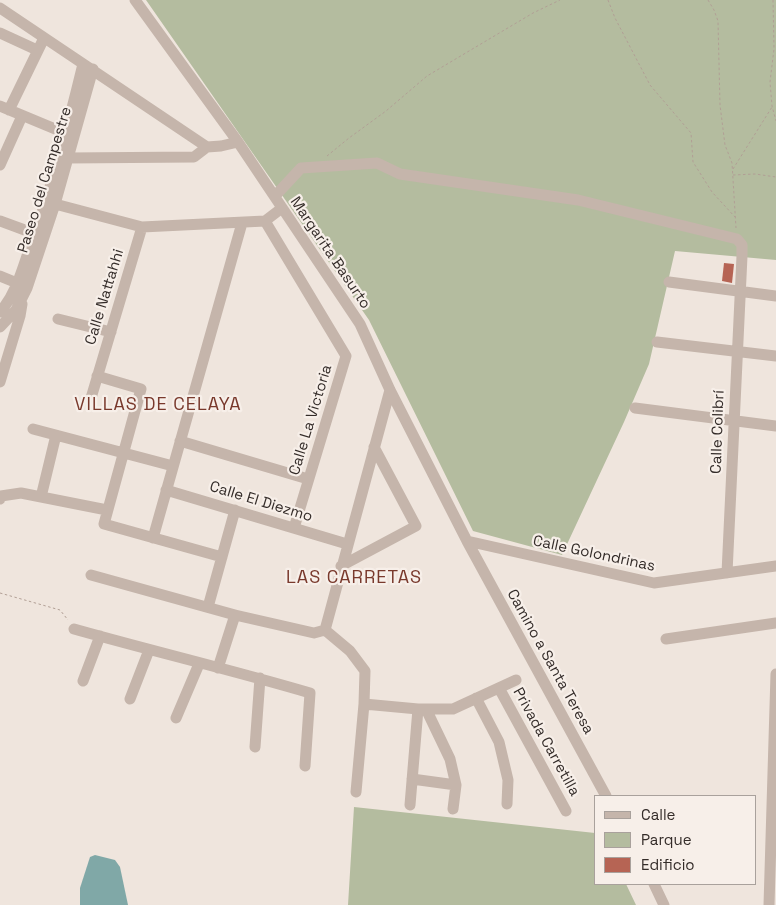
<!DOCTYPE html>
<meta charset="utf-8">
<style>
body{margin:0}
#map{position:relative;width:776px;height:905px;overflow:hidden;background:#efe5dd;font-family:"Space Grotesk",sans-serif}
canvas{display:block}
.legend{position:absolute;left:594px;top:795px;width:162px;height:90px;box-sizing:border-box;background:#f7efe9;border:1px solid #a9a19c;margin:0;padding:6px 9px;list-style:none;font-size:15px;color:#342c29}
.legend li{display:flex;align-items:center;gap:10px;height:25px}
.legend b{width:25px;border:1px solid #a9a19c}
</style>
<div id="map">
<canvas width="776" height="905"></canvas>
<ul class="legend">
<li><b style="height:6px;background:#c5b5ab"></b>Calle</li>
<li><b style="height:14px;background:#b4bc9f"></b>Parque</li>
<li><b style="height:14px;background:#b66454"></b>Edificio</li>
</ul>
</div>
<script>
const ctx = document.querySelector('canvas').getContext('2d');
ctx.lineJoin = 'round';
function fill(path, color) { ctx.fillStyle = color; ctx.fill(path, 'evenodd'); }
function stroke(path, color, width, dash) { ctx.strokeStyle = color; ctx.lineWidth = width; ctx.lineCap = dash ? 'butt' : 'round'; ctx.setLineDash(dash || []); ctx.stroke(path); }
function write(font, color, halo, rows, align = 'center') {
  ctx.font = font + ' "Space Grotesk",sans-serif'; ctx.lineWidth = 4.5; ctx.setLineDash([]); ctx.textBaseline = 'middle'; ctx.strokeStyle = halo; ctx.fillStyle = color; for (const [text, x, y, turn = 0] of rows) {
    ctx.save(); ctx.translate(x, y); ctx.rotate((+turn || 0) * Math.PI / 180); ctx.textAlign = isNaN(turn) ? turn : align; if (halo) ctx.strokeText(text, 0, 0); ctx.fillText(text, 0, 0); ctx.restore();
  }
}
const green = new Path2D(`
 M146,0H776V260L675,251L649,364L624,422L562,555L473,531L369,320Z
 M354,807L595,833V884H626L636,905H348Z`);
const water = new Path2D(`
 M95,855L115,860L120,867L128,905H80V888L90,857Z`);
const building = new Path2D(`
 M724,263L734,264L732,283L722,281Z`);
const path = new Path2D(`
 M608,0L615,18L650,85L691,133L693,162L712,192L735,217
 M708,0L714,10L718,21L720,105L725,145L732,163L736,228
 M773,0L774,49L770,82L772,106L776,121
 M327,156L349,138L386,111L427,76L533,13L560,0
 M733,169L772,107
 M733,175L755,174L776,177
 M0,593L60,610L68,620`);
const minor = new Path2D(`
 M135,0L238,142L360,324L390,390L467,541L606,796
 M0,8L207,147L221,146L238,142
 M0,33L37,50
 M0,106L72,136
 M9,110L44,38
 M68,158L194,157L207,147
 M0,165L22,116
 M275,196L301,168L377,163L400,174L578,200L737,239L742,245V256L727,573
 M55,204L142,227L265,221L282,208
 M0,221L41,236
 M265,221L346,356L294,528
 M0,276L17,283
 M669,282L776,296
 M0,312C16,294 22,270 30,247C52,187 68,126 83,64
 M58,319L111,332
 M0,327L16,310L27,288L55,204L93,69
 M657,342L776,356
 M97,376L141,389L104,524L222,557
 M0,382L20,316L22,304
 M91,398L142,227
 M635,408L776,426
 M33,429L173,466
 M180,441L308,479
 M166,490L347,544
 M41,497L56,435
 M0,499L1,496L21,493L107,510
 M153,538L242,223
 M467,541L654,583L776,566
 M341,566L416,526L374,447
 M91,575L235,615L314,633L325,630
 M208,607L235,510
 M74,629C152,651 232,670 310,693L305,766
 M666,639L776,623
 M218,668L235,615
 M83,681L100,636
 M499,688L566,811
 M476,698L499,742L508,780L507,804
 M130,699L149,650
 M364,704L418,709H453L516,680
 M426,709L450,759L456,785L453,809
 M176,718L199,664
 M255,747L260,678
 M412,779L456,785
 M356,792L364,704L365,671L350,651L325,630L390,390
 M410,805L418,709
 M654,884L664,905
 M769,905L776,674`);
const streetNames = [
 ["Paseo del Campestre",45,180,-73],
 ["Margarita Basurto",330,253,56],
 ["Calle Nattahhi",105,297,-73],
 ["Calle La Victoria",311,420,-73],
 ["Calle Colibrí",718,432,-88],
 ["Calle El Diezmo",261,502,17],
 ["Calle Golondrinas",594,554,12],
 ["Camino a Santa Teresa",550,662,61],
 ["Privada Carretilla",546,742,61]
];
const quarterNames = [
 ["VILLAS DE CELAYA",158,405],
 ["LAS CARRETAS",354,578]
];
fill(green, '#b4bc9f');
fill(water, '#80a8a7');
fill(building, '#b66454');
stroke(path, '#b19f95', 1, [2.5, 2.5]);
stroke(minor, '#c5b5ab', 11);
write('15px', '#342c29', '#f7efe9', streetNames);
ctx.letterSpacing = '1px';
write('18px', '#79392c', '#f7efe9', quarterNames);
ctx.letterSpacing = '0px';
</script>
